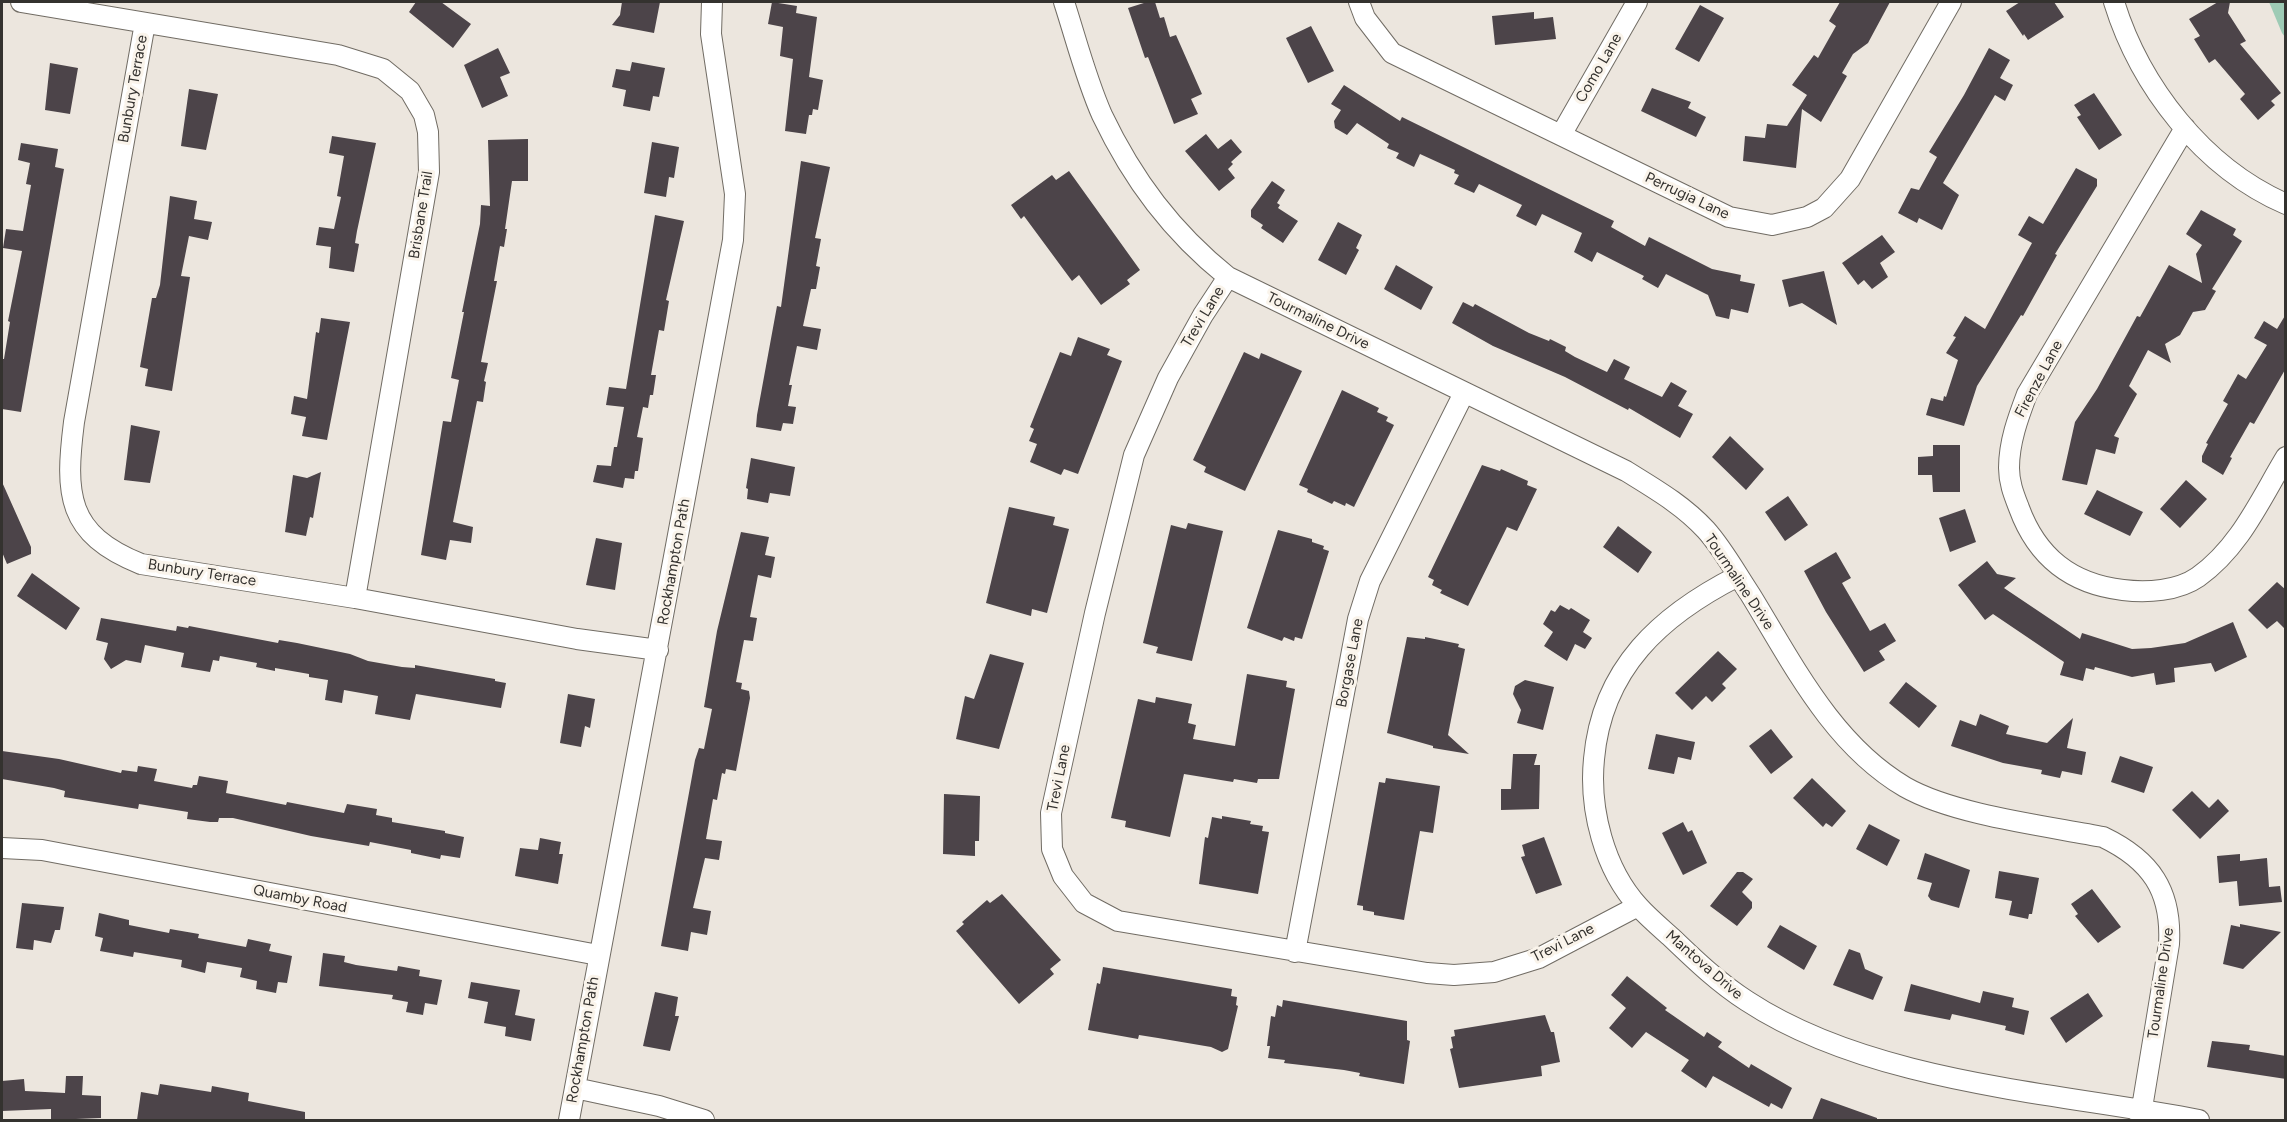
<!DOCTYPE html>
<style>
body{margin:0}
#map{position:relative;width:2287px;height:1122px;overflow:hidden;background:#ece6de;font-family:Figtree,sans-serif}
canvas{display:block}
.frame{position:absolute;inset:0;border:3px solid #34322f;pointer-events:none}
</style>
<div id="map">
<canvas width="2287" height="1122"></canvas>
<div class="frame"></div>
</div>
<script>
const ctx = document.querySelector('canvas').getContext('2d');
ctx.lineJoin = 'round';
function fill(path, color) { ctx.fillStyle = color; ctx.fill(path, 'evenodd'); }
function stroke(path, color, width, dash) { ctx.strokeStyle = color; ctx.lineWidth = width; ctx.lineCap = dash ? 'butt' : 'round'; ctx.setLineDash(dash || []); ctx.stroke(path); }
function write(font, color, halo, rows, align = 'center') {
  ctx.font = font + ' Figtree,sans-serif'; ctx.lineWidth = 6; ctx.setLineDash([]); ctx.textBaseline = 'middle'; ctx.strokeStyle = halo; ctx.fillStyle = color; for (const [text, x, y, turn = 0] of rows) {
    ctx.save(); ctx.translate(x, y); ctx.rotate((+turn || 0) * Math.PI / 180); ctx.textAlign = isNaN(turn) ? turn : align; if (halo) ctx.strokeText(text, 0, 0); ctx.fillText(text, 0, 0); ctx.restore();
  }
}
const green = new Path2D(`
 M2269,2H2285V37L2282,33Z`);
const building = new Path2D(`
 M416,2H441L471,24L453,48L409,12Z
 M622,2H660L654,33L612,25L620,15Z
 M772,2L797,6L796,13L817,17L809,77L823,80L818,110L813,109L812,115H809L806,134L785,131L793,59L780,56L783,27L768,24Z
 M1147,2H1155L1160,18L1164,17L1170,37L1176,35L1202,94L1191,99L1198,114L1174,124L1148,57L1145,58L1128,8Z
 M1840,2H1890L1868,43L1853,54L1842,73L1847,76L1821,122L1802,109L1796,168L1743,161L1745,136L1765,138L1767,124L1787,126L1807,95L1792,85L1814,55L1818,58L1836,26L1829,21Z
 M2020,2H2054L2064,17L2028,40L2024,34L2023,36L2006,11Z
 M2218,2H2230L2228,13L2246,41L2240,44L2281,93L2271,101L2275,105L2258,120L2240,99L2245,94L2215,59L2209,63L2194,39L2200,36L2189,19Z
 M1700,5L1724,18L1699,62L1675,49Z
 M1534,12V19L1553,17L1556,39L1495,45L1492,16Z
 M1311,26L1334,71L1308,83L1286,38Z
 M498,48L510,73L500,77L508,96L482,108L464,65Z
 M1989,48L2010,60L2000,78L2013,85L2005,101L1995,95L1943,183L1959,195L1942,230L1919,218L1917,223L1898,213L1911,188L1919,190L1937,157L1929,152L1964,95Z
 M632,62L665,68L659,97L653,96L650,111L623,106L626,90L612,87L616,69L630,71Z
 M50,63L78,68L70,114L45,110Z
 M1344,85L1400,121L1402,117L1614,221L1611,227L1645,246L1649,237L1712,269L1741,275L1740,281L1755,284L1748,313L1731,309L1729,319L1716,316L1708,295L1666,274L1658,288L1642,279L1644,276L1597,252L1592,262L1574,252L1582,233L1542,214L1536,226L1516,216L1522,205L1479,184L1474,193L1454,184L1459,175L1454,173L1455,170L1420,154L1414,167L1396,158L1399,153L1387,148L1389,144L1357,123L1347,135L1335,128L1334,121L1341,110L1331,104Z
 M1652,88L1691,102L1688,108L1706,117L1696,137L1641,111Z
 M189,89L218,94L206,150L181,146Z
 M2094,93L2122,135L2099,150L2077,117L2081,115L2074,105Z
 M1206,134L1218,149L1231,139L1242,152L1231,162L1233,164L1228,169L1235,178L1219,191L1185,151Z
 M332,136L376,143L357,231L355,243L359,244L354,272L329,268L331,247L316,245L319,227L334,229L341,197L337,196L344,156L329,153Z
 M528,139V181H512L505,229H507L504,247L500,246L494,281H497L481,362L488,363L484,381L486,382L483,402L477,401L453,522L473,527L471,543L450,540L446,560L421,555L443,421L451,422L459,380L451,378L464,312H462L480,224L481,205L490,206L488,140Z
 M652,142L679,147L674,178L669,177L666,197L644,193Z
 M21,143L58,149L55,167L64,169L21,412L2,409V359H4L10,322L8,321L22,251L3,248L6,229L23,231L31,185L26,184L30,163L18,160Z
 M801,161L830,167L815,238L821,239L816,266L820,267L816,289H811L803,326L821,329L817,350L797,346L789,385H792L788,406L796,407L793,424L783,423L781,431L756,427L757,415L777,306L781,307Z
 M2076,168L2097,179V186L2055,254L2057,255L2023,316L2021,315L1977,386L1964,426L1926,415L1931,398L1943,401L1944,396L1946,397L1958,360L1946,353L1956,337L1953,336L1965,316L1985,329L2032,243L2018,235L2029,216L2043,224Z
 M1069,171L1140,270L1127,280L1130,284L1101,305L1079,275L1072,281L1024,216L1021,219L1011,205L1052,175L1056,180Z
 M1272,181L1285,190L1277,203L1280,205L1278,208L1298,221L1283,243L1261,228L1263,225L1251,217V210Z
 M170,196L197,201L194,219L212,222L208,240L189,236L181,276L190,277L172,391L145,386L148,369L140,367L152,298H156L160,285Z
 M2201,210L2236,229L2233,235L2242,241L2212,289L2216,291L2205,310L2193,312L2180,335L2165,344L2171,363L2148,350L2129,386L2137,394L2114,436L2119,438L2115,454L2096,449L2087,485L2062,480L2075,422L2097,389L2137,316L2140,317L2169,265L2202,283L2196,254L2202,245L2186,234Z
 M655,215L684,221L666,300L669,301L664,331L659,330L651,375H656L653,395H650L648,408L643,407L637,437L643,438L638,471H635L634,479L625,478L623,488L593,482L597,465L611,466L614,447H617L624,407L606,405L609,387L626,389Z
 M1338,222L1362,235L1356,248L1359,250L1346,275L1318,260Z
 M1882,235L1895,252L1880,263L1888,277L1872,289L1864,280L1858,285L1842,263Z
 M1396,265L1433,287L1421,310L1384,289Z
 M1824,271L1837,325L1802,303L1789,307L1782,280Z
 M1463,302L1473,307L1475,304L1529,333L1549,341L1550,339L1566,347L1565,351L1575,357L1607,372L1614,359L1630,367L1624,379L1662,397L1671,382L1687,391L1678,406L1693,414L1680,438L1629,408L1628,410L1565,377L1493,346L1452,323Z
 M2286,314V368L2254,424L2250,422L2230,457L2232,458L2223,475L2202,462V456L2208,444L2206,443L2228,404L2223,401L2238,374L2246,379L2267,345L2254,338L2264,321L2277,329Z
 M321,318L350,322L327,440L302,436L306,417L291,414L294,396L307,399L316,332L319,333Z
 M1078,337L1110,349L1107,355L1122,361L1078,474L1064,469L1061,475L1030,462L1037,444L1029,441L1034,429L1030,427L1060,352L1071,356Z
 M1244,352L1259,359L1261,353L1266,355L1302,371L1245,491L1204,472L1206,467L1193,460Z
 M1342,390L1379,408L1377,412L1388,417L1386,421L1394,425L1354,507L1346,503L1345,506L1334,501L1332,504L1307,492L1308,489L1299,485Z
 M131,425L160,431L150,483L124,480Z
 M1730,436L1764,469L1746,490L1712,457Z
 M1933,445H1960V492H1933L1932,475H1918V457L1933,456Z
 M751,458L795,467L790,496L770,493L768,503L747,499L748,489L746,488Z
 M1482,465L1500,471L1501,469L1528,481L1527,485L1537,489L1517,531L1507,527L1468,606L1440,593L1442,590L1432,585L1434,580L1428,577Z
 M321,472L313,518L310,517L306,536L285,532L293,475L307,478Z
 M2186,480L2207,499L2180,528L2160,509Z
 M2,482L31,547V554L7,564L2,552Z
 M2097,490L2143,512L2130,536L2084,514Z
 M1788,496L1808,525L1785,541L1765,512Z
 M1009,507L1055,517L1053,525L1069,529L1047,613L1032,609L1031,616L986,603Z
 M1965,509L1976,542L1950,552L1939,518Z
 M1188,523L1223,531L1192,661L1156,653L1158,647L1143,643L1171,525L1186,529Z
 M1618,526L1652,552L1638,573L1603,547Z
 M1278,530L1312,539V542L1324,546L1323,549L1329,551L1302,639L1295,637L1294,641L1284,637L1282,641L1247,628Z
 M741,532L769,537L765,555L775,557L771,578L758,575L750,617L757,618L753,641L744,640L736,682L742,683L741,689L749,691L750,698L736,771L726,769L725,774L722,773L717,800L713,799L706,839L722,841L719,860L705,858L693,908L711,911L707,935L691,932L688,951L661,946L695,760L699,748L704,749L712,709L704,707L717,631Z
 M596,538L622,543L615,590L586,585Z
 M1836,552L1851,578L1842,583L1870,631L1885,623L1896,641L1879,651L1885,660L1864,672L1826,612L1804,571Z
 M1987,561L1997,574L2016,578L2004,588L2080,639L2082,633L2132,649L2151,648L2185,643L2233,622L2247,657L2215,672L2211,663L2174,668L2175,682L2156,685L2154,673L2132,677L2095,667L2094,670L2086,668L2083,681L2060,675L2064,662L1993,614L1985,620L1958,585Z
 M32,573L80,608L66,630L17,596Z
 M2277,582L2286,590V630L2277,621L2267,629L2248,610Z
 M1560,605L1569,610L1571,608L1590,620L1583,632L1592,638L1585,649L1575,644L1567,661L1544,646L1553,632L1543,624L1551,610L1555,612Z
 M101,618L176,631L177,626L188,628L189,626L278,643L279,640L297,643L350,654L368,661L402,667L415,668V665L495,679V681L506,683L501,708L416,694L410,720L375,714L378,696L344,690L342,703L325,700L328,680L309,677V674L275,668V671L256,667L257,663L220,656L219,661L213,660L210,672L181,667L184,653L145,645L141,663L126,660L111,669L104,659L108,643L96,640Z
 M1407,637L1425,639V637L1459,644L1458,647L1465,649L1448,735L1469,754L1433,748V746L1387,733Z
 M1718,651L1737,669L1722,684L1726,688L1712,702L1706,696L1692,710L1675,693Z
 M990,654L1024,663L999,749L956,739L965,696L974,699Z
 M1247,674L1287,681L1286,687L1295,689L1279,779H1258L1257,783L1234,779L1233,782L1184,774L1170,837L1125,827L1126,821L1111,818L1138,699L1155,703L1156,697L1192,704L1188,723L1196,725L1193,739L1235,746Z
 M1525,680L1554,687L1543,730L1517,723L1521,710L1513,694L1515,686Z
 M1906,682L1937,706L1919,728L1889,703Z
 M568,694L595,699L590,728L585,726L581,747L560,743Z
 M1980,714L2009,726L2006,734L2047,743L2073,718L2067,748L2086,752L2082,775L2062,771L2060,778L2041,774L2042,770L2003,763L1951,746L1960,720L1976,726Z
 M1771,729L1793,757L1771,774L1749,746Z
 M1656,734L1695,742L1691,760L1678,757L1674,774L1648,769Z
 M2,751L59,759L121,773L122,770L137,772L138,766L157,769L154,781L192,788L193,785H197L199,776L228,781L226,793L286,805L287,802L344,813L347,804L377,809L376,815L392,818V822L445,831V833L464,837L460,858L441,855L440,859L411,853V850L370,842L369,846L311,836L233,818H219L218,822H210L187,819L188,812L139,804L138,809L64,797L65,791L54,788L2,779Z
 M1513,754H1537L1534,765H1540L1539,809L1501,810V789H1511Z
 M2120,756L2153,767L2144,793L2111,782Z
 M1386,778L1440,786L1433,833L1420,831L1404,920L1374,915V912L1363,910V906L1357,905L1379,782L1385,783Z
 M1812,778L1846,811L1832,827L1826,823L1823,827L1793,798Z
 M2192,791L2209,808L2218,799L2229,811L2200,839L2172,810Z
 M944,794L980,796L979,841H975V856L943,854Z
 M1222,816L1251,821L1250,824L1263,826L1262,831L1269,832L1258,894L1199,884L1205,837L1208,838L1212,817L1222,819Z
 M1683,822L1688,832L1692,830L1707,863L1683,875L1662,833Z
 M1869,824L1900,840L1887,866L1856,849Z
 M1544,837L1562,885L1536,894L1521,857L1525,856L1522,845Z
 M540,838L561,842L559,854H563L558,884L515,876L520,848L538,850Z
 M1925,853L1970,870L1959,908L1931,900L1928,896L1932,883L1917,879Z
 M2240,854V861L2267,858L2269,887L2280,886L2282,902L2239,906L2237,881L2219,883L2217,856Z
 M1999,871L2039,878L2032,914H2029L2028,919L2009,915L2012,901L1995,898Z
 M1737,872H1743L1753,879L1742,892L1752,902V908L1737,926L1710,906Z
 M2092,889L2121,927L2098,943L2075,916L2078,914L2071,904Z
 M1002,894L1061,960L1050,969L1054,974L1019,1004L956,931L964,924L962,922L987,900L990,903Z
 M22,903L64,907L60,930H55L51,943L34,940L33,950L16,948Z
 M99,913L129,920V925L169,933L170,929L199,934L198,938L246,947L248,939L271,944L269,951L292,956L287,983L278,982L276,993L256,989L257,981L240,977L242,968L207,962L205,973L181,967L182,960L134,952L133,957L100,951L103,938L95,936Z
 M2240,924L2281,932L2243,969L2223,964L2231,925L2240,927Z
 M1780,925L1817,946L1804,970L1767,947Z
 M1849,949L1860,953L1865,969L1883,977L1873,1000L1833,985Z
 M323,953L345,956L344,962L356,965L397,971L398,966L420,970L419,976L442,980L437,1005L425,1003L423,1015L406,1012L408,1002L392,999L393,995L319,986Z
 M1103,967L1232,989L1231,996L1237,997L1236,1005L1238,1006L1228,1049L1222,1052L1211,1047L1158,1038L1139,1035L1138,1039L1088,1030L1097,983L1100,984Z
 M1627,976L1667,1008L1665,1010L1704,1037L1707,1032L1722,1042L1718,1047L1749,1068L1751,1064L1792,1088L1782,1109L1771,1103L1769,1107L1713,1076L1706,1088L1681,1071L1689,1060L1646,1032L1632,1048L1609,1028L1626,1008L1611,995Z
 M471,982L520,990L515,1015L535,1019L531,1041L505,1036L506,1027L484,1023L488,1002L468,998Z
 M1911,984L1980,1003L1983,991L2014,998L2012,1007L2029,1011L2024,1035L2005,1030L2006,1026L1952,1014L1950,1020L1904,1011Z
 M655,992L678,997L675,1016H679L670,1051L643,1046Z
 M2088,993L2103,1016L2066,1043L2050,1018Z
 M1283,1000L1407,1021V1040L1410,1041L1404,1084L1359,1076L1360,1073L1344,1070L1284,1063L1285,1060L1268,1058L1270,1046H1267L1271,1016L1275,1017L1277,1005L1282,1007Z
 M1545,1015L1551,1032H1554L1560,1062L1541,1066L1542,1076L1459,1088L1450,1049L1453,1048L1451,1037L1455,1036L1454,1030Z
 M2212,1041L2250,1045L2249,1050L2286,1056V1079L2207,1067Z
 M66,1076H83L82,1095L101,1096V1118L51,1120V1109L2,1111V1081L24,1079L25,1091L65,1093Z
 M160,1084L211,1092L212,1086L249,1093L248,1101L305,1112V1120H137L141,1092L158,1095Z
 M1821,1098L1877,1118V1120H1812Z`);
const minor = new Path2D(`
 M21,2L338,55L383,69L410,91L424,115L428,132L429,172L355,598
 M1064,2C1076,39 1086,79 1102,115C1133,180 1172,232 1228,277L1626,471C1655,489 1683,505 1706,530C1723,549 1736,573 1750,594C1793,664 1832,744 1905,787C1954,815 2047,826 2103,837C2151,860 2172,891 2169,944L2140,1120
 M1359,2L1365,18L1392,53L1729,217L1772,225L1807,217L1824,208L1850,179L1951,2
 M2114,2C2140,86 2203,168 2286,204
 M145,23L74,422C65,494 66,534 141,564L355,598L577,639L658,650
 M2185,128L2027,394C2018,418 2009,442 2009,468C2009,483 2014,495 2019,508C2037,557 2071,584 2123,590C2147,593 2178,591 2198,577C2240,547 2260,500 2286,457
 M1561,135L1637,2
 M1228,277L1203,315L1168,378L1134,455L1095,613L1051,813L1052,849L1063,876L1084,903L1118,921L1427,973L1454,975L1494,972L1539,958L1638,906
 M1738,576C1661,615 1602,668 1594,759C1589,809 1604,869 1639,907C1649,918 1661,928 1672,938C1696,961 1719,983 1747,1001C1872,1083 2054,1092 2199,1120
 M2,848L42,850L598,955
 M1295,952L1358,619L1370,581L1464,393
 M575,1088L659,1106L704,1120
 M569,1120L733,240L735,194L711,34L712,2`);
const streetNames = [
 ["Como Lane",1599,68,-60],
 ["Bunbury Terrace",133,89,-80],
 ["Perrugia Lane",1687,196,25],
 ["Brisbane Trail",421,215,-81],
 ["Trevi Lane",1203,317,-59],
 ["Tourmaline Drive",1318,321,26],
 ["Firenze Lane",2039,379,-62],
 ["Rockhampton Path",674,562,-80],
 ["Bunbury Terrace",202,573,9],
 ["Tourmaline Drive",1739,582,56],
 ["Borgase Lane",1350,663,-79],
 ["Trevi Lane",1059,778,-79],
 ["Quamby Road",300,899,11],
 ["Trevi Lane",1563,943,-27],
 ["Mantova Drive",1704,965,41],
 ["Tourmaline Drive",2161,983,-82],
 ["Rockhampton Path",583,1040,-80]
];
fill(green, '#9ecbb5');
fill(building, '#4c4449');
stroke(minor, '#716c64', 22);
stroke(minor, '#fff', 20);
write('15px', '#34322f', '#faf4eb', streetNames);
</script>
